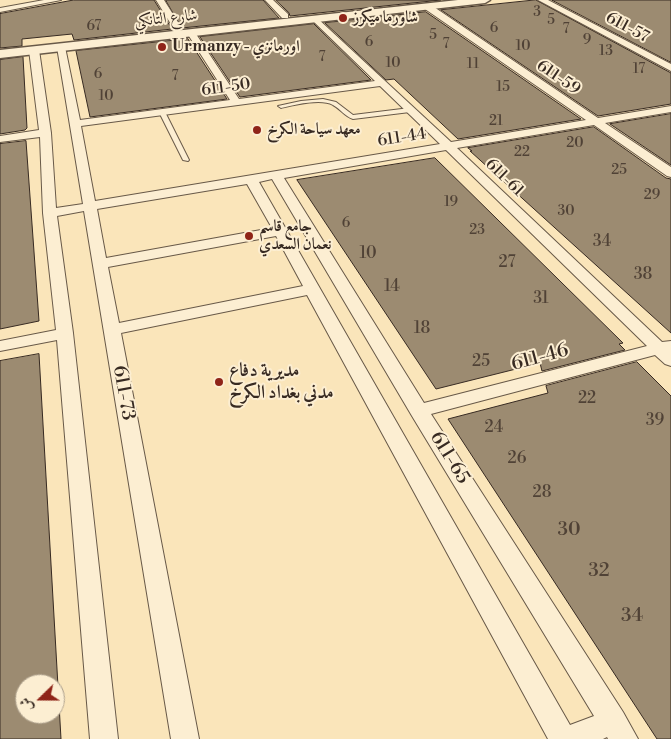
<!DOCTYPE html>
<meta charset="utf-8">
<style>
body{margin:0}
#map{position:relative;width:671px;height:739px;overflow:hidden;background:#fae5ba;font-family:"Libre Bodoni",Amiri,serif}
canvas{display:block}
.north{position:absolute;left:15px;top:674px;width:50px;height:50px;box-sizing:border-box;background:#fceed2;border:1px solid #ada08c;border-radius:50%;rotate:248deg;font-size:14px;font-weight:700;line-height:20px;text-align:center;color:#372a22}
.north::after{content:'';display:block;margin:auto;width:18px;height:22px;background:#8f2418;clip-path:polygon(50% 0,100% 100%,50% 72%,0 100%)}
</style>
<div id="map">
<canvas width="671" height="739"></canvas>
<div class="north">ش</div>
</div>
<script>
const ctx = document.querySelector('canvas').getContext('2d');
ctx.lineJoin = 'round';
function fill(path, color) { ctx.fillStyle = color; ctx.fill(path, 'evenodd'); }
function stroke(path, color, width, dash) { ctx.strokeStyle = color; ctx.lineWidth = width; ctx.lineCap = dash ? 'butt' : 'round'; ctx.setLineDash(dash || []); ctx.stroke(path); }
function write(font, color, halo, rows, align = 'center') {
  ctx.font = font + ' "Libre Bodoni",Amiri,serif'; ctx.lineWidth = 4; ctx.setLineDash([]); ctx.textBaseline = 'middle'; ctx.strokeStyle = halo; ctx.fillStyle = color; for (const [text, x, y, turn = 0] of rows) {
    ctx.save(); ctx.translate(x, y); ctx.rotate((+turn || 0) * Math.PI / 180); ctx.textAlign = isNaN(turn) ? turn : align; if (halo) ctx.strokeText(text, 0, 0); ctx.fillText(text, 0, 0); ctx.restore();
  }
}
const building = new Path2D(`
 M74,0H154L172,29L74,40L72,34L22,39V46L0,48V14Z
 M166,0H263L279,18L182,28Z
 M276,0H441L290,16L289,13Z
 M536,0L671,73V104L598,116L441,10Z
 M552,0H671V62Z
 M426,12L581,119L458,139L394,79L386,80L325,23Z
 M314,24L371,80L240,97L200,37Z
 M188,39L227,99L90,117L76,51Z
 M23,57L27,128L25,130L0,134V60Z
 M671,114V165L610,124Z
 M594,127L666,178L671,179V333L470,151H472L468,148Z
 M26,141L39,321L0,329V144Z
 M435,158L623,343L619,344L625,350L542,371L540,363L436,389L297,180Z
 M39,354L61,739H0V361ZM25,684H55V714H25Z
 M637,362L671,396V739H657L448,419L548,393L546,386Z`);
const service = new Path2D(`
 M323,99L336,102L353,115L410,108L413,110L410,112L353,119C344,116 341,109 333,105C321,98 294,105 281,108L278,106L301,101Z
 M162,110L165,112L189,160L188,161L183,160L159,112Z`);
const minor = new Path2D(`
 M44,0H61L0,12V8Z
 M156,0H164L181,27L180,29H174Z
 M265,0H273L288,14V18H282Z
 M538,0H548L671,64V71Z
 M425,5H431L598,118L671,106V112L605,123L671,167V177L667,176L594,125L457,148L662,342L671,341V366L665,364L655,355L431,414L623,712L638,739H608L607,737L603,739H548L307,295L121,333L199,739H171L84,211L57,216L73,333L118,739H90L57,340L0,351V341L56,330L43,213L40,137L0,142V136L39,130L29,50L34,47L39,50L51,133L56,208L83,204L57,47L61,44L65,47L80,120L230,100L187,33L191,30L194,31L239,99L375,81L313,21L312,19L316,17L451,142L586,120L425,9ZM380,86L440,144L95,201L81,126ZM446,150L647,346L424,403L284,178ZM272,179L412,416L594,716L570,725L259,182ZM247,184L272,228L106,258L97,209ZM276,236L303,286L119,323L108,267Z`);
const tertiary = new Path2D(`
 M458,0H490L485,3L0,58V50Z`);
const markers = [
 [343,18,5,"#8f2418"],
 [162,47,5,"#8f2418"],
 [257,130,5,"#8f2418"],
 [249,236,5,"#8f2418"],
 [219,382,5,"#8f2418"]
];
const farNumbernames = [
 ["3",537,13],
 ["5",551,21],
 ["67",94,27],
 ["6",494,29],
 ["7",566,30],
 ["5",433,36],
 ["9",587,41],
 ["6",369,43],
 ["7",446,45],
 ["10",523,47],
 ["13",606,52],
 ["7",322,58],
 ["10",393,64],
 ["11",473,65],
 ["17",639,70],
 ["6",98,75],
 ["7",175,77],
 ["15",503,88],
 ["10",106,97],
 ["21",496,122],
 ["20",575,144],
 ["22",522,153],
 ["25",619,171],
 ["29",652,196],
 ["19",451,203],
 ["30",566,212],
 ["6",346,224],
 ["23",477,231]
];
const farPoinames = [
 ["شاورما ميكرز",353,18],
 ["Urmanzy - اورمانزي",172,47],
 ["معهد سياحة الكرخ",267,130],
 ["جامع قاسم",259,227],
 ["نعمان السعدي",259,245]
];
const farStreetnames = [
 ["شارع التانكي",166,19,-6],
 ["611-57",627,28,28],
 ["611-59",558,78,34],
 ["611-50",226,88,-8],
 ["611-44",402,138,-9],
 ["611-61",504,178,44]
];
const numberNames = [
 ["34",602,242],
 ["10",368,254],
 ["27",507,263],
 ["38",643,275],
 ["14",392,287],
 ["31",541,299],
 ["18",422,329],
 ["25",481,362],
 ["22",587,399],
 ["39",655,421],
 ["24",494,428],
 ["26",517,459],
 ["28",542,493]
];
const streetNames = [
 ["611-46",540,358,-15],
 ["611-73",123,393,80],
 ["611-65",449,458,58]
];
const poiNames = [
 ["مديرية دفاع",229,371],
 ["مدني بغداد الكرخ",229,393]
];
const nearNumbernames = [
 ["30",569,530],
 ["32",599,571],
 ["34",632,616]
];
fill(building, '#9c8b71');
stroke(building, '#372a22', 1);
stroke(service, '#685948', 2);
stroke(minor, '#685948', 2);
stroke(tertiary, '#685948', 3);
fill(service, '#fceed2');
fill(minor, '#fceed2');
fill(tertiary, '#fceed2');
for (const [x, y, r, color] of markers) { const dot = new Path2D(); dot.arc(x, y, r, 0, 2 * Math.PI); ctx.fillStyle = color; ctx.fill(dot); stroke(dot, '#fceed2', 2); }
write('14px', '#504236', null, farNumbernames);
write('bold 16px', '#372a22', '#fceed2', farPoinames, 'left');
write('16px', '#372a22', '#fceed2', farStreetnames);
write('16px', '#504236', null, numberNames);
write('19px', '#372a22', '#fceed2', streetNames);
write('bold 19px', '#372a22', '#fceed2', poiNames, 'left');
write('19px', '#504236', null, nearNumbernames);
</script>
